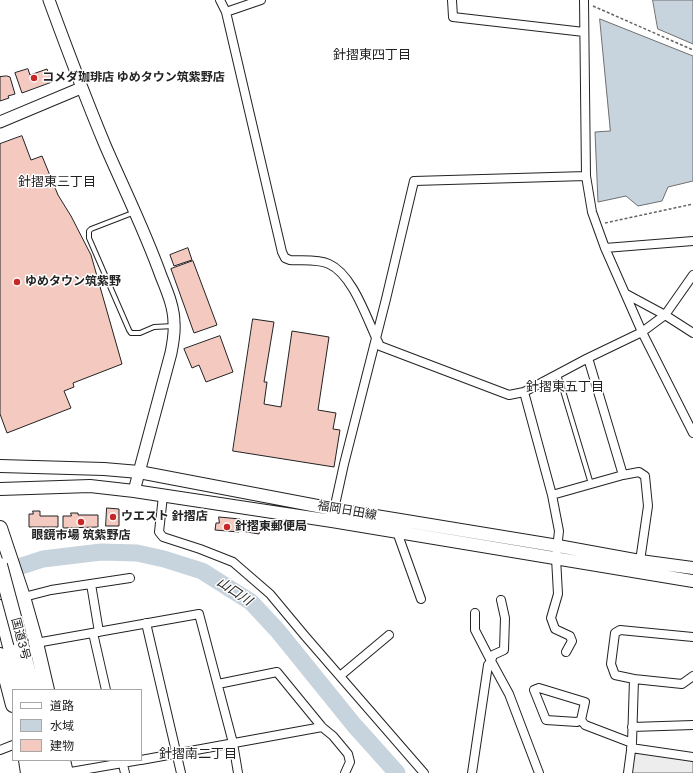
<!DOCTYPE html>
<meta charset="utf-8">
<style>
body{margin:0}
#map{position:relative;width:693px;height:773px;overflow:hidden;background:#fff;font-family:"DM Sans","Noto Sans JP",sans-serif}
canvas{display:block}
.legend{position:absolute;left:12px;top:689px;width:130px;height:72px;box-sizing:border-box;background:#fff;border:1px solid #a7a7a7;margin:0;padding:5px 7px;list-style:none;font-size:12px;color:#222}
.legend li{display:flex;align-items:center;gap:8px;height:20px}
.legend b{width:20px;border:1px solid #a7a7a7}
</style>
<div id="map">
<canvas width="693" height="773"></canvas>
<ul class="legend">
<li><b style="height:5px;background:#fff"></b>道路</li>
<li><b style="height:11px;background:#c7d3dd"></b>水域</li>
<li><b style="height:11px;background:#f3c9c0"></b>建物</li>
</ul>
</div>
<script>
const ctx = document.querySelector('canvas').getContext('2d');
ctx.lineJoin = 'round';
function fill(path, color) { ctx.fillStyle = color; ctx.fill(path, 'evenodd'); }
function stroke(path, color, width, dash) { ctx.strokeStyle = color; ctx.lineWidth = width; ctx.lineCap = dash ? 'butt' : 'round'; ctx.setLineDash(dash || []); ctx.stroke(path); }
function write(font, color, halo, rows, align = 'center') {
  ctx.font = font + ' "DM Sans","Noto Sans JP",sans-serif'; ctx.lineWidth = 3; ctx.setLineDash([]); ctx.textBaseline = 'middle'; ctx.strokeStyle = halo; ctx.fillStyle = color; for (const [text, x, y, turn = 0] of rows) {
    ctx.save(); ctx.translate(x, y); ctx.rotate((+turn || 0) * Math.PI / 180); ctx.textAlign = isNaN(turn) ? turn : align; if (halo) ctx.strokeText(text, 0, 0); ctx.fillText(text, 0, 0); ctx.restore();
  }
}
const parking = new Path2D(`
 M633,752L693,761V773H632Z`);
const water = new Path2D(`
 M653,0H693V44L658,29Z
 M600,19L693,56V181L668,187L662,201L638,206L626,196L598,202L595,132L610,131Z`);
const river = new Path2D(`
 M0,573L43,559L101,552L137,553L164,559L202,571L251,602L278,631L354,725L397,773`);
const building = new Path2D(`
 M28,69L30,75L47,69L52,82L22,93L15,73Z
 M7,76L10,77L15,94L8,96L9,98L0,101V77Z
 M22,136L31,160L42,156L58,195L71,216L91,255L122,364L73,383L74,387L64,391L71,408L7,433L0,414V144Z
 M188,248L192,260L174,266L170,255Z
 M193,261L217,325L194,333L171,269Z
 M253,319L274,322L264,382H267L264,404L281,407L292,331L329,337L318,410L336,413L333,429L340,430L334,467L233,451Z
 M220,336L233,372L206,382L199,365L192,368L184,349Z
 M107,508L119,509V526H106Z
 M33,511H40V516H58V527H29V514H33Z
 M71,513H78V515H98V527L63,528V516H71Z
 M219,517L240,519L239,532L215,530L216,523H219Z
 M242,520L261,522L259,534L241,531Z`);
const path = new Path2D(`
 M593,6L693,50
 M605,223L693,204`);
const service = new Path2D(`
 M135,212L91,229L89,231V238L129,330L131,333H140L154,327L174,326
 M558,374L591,484`);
const minor = new Path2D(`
 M220,0L226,12L282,252L285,258L290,260C302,261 318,259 329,264C354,275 368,323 380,346L509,395L524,392L588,358L642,332L665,315L693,275
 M452,0L453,17L584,32
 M584,0L586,176L592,212L605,248L642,332L693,433
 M226,12L261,0
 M605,248L693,241
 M626,294L665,315L693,333
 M588,358L623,475
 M524,392L552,495L559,531L556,558L558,594L551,618L555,629L570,636L572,641L566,652
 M552,495L623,475L639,472L645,476L648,506L640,561
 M163,496L159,532L163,537L200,549L233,562L270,594L305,636L424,773
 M333,514L344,464L386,299L414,181L586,176
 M397,529V532L421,599
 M91,584L99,632
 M20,598L51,590L130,578
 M475,613V630L491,661
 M146,623L181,773
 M93,633L106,690
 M36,643L199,614L233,743L238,773
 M491,661L493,655L504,650L505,618L501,600
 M340,676L389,635
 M634,679L615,675L611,664L615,633L620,630L693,637
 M218,684L277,672L322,727L333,736L348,754L350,762L345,773
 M539,688L585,702L581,720L577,722L546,720L534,690Z
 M581,720L585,725L632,743
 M632,727L693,725
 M631,748L693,757
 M0,750L13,745
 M122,760L125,773
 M141,760L322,727
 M65,773L140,760
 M472,773L488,665L491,661L509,694L539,773
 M628,773L632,743L634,679L682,684L693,676`);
const tertiary = new Path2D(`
 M49,0C67,49 85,97 105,145C124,189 145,231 161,276C167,291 174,307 174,323C175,333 173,343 171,353L134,491
 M0,122L81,88`);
const secondary = new Path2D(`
 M0,466L104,469L139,472L333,509L558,546L640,561L693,568
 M0,489L90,486L134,491L332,521L693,581`);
const trunk = new Path2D(`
 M0,528L23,597L36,643L47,690
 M0,607L21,690
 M21,643L33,690
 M0,655L13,705
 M26,760L28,773
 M37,760L40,773
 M49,760L52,773
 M63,760L66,773`);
const trunkBridge = new Path2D(`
 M0,565L21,643`);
const markers = [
 [34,78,4,"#c62828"],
 [17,282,4,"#c62828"],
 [113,517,4,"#c62828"],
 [81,522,4,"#c62828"],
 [227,527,4,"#c62828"]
];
const poiNames = [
 ["コメダ珈琲店 ゆめタウン筑紫野店",42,78],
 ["ゆめタウン筑紫野",25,282],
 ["ウエスト 針摺店",121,517],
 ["針摺東郵便局",235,527],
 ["眼鏡市場 筑紫野店",81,536,"center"]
];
const streetNames = [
 ["福岡日田線",347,511,10],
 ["国道3号",20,639,75]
];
const neighbourhoodNames = [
 ["針摺東四丁目",372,56],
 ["針摺東三丁目",57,183],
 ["針摺東五丁目",565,388],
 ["針摺南二丁目",198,755]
];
const waterNames = [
 ["山口川",234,592,34]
];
fill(parking, '#ededed');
stroke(parking, '#6f6f6f', 1);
fill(water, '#c7d3dd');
stroke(water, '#6f6f6f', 1);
stroke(river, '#c7d3dd', 17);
fill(building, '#f3c9c0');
stroke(building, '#222', 1);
stroke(service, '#222', 6);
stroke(minor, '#222', 10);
stroke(tertiary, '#222', 13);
stroke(secondary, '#222', 14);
stroke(trunk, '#222', 16);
stroke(path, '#646464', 1.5, [3, 2]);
stroke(service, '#fff', 4);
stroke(minor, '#fff', 8);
stroke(tertiary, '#fff', 11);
stroke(secondary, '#fff', 12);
stroke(trunk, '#fff', 14);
stroke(trunkBridge, '#222', 16, []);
stroke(trunkBridge, '#fff', 14);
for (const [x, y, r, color] of markers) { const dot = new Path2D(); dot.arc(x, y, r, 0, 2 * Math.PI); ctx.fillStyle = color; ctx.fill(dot); stroke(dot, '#fff', 1.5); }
write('bold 12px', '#222', '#fff', poiNames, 'left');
write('12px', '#222', '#fff', streetNames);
write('13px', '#222', '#fff', neighbourhoodNames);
write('italic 13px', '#222', '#fff', waterNames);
</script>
